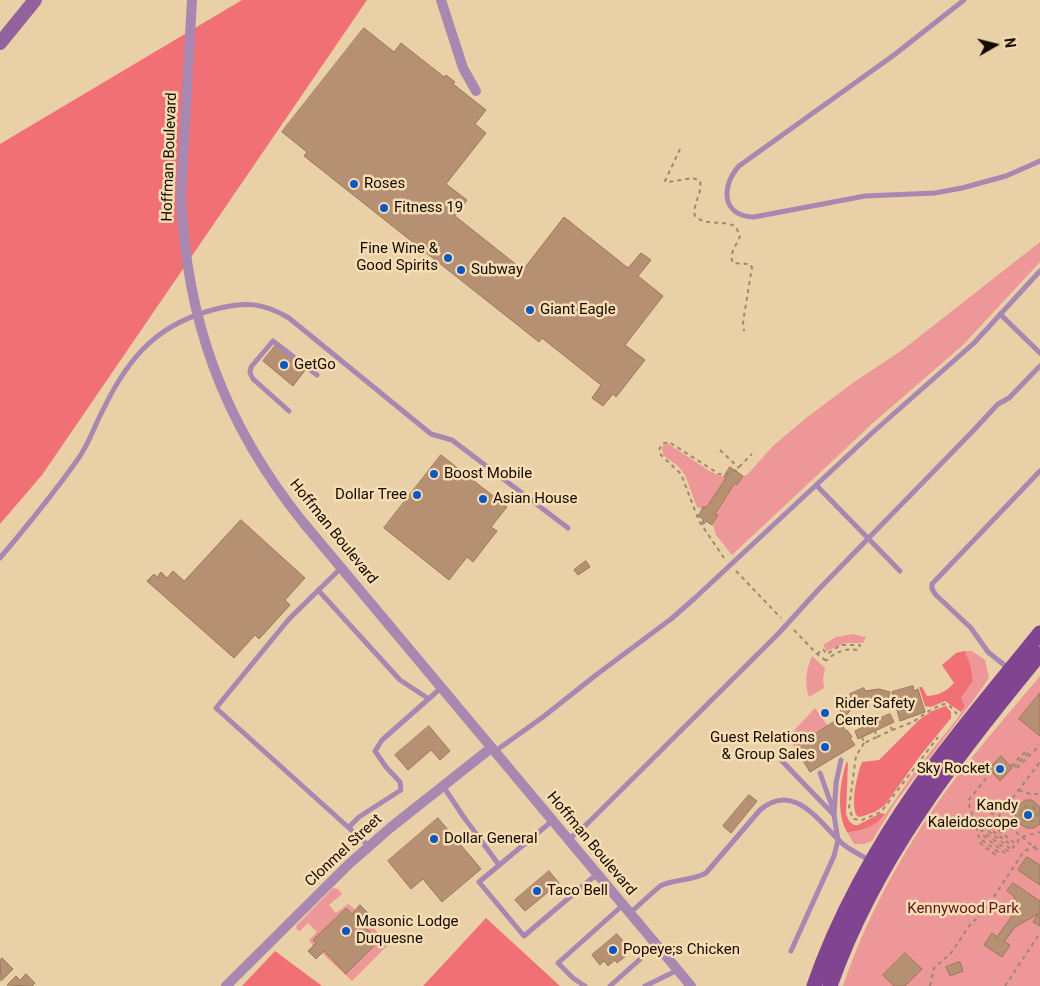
<!DOCTYPE html>
<style>
body{margin:0}
#map{position:relative;width:1040px;height:986px;overflow:hidden;background:#ead0a7;font-family:Roboto,sans-serif}
canvas{display:block}
.north{position:absolute;left:970px;top:20px;width:50px;height:50px;-webkit-text-stroke:4px #f7ddb3;paint-order:stroke;rotate:82deg;font-size:14px;font-weight:700;line-height:20px;text-align:center;color:#130a00}
.north::after{content:'';display:block;margin:auto;width:18px;height:22px;background:#130a00;clip-path:polygon(50% 0,100% 100%,50% 72%,0 100%)}
</style>
<div id="map">
<canvas width="1040" height="986"></canvas>
<div class="north">N</div>
</div>
<script>
const ctx = document.querySelector('canvas').getContext('2d');
ctx.lineJoin = 'round';
function fill(path, color) { ctx.fillStyle = color; ctx.fill(path, 'evenodd'); }
function stroke(path, color, width, dash) { ctx.strokeStyle = color; ctx.lineWidth = width; ctx.lineCap = dash ? 'butt' : 'round'; ctx.setLineDash(dash || []); ctx.stroke(path); }
function write(font, color, halo, rows, align = 'center') {
  ctx.font = font + ' Roboto,sans-serif'; ctx.lineWidth = 5; ctx.setLineDash([]); ctx.textBaseline = 'middle'; ctx.strokeStyle = halo; ctx.fillStyle = color; for (const [text, x, y, turn = 0] of rows) {
    ctx.save(); ctx.translate(x, y); ctx.rotate((+turn || 0) * Math.PI / 180); ctx.textAlign = isNaN(turn) ? turn : align; if (halo) ctx.strokeText(text, 0, 0); ctx.fillText(text, 0, 0); ctx.restore();
  }
}
const green = new Path2D(`
 M1040,242V262L963,345L874,422L732,555L716,535L713,525L718,516L715,514L735,483L738,484L743,476L747,475L773,446L806,418L854,382L901,351Z
 M667,443L711,472L726,478L706,508L704,506L703,509L697,507L685,475L678,466L663,455L662,447Z
 M853,634L866,637L863,643H845L827,651L823,645L836,637Z
 M965,651H972L985,660L989,678L975,698L895,803L872,841L865,844H854L847,832H853L882,819L915,771L957,719L965,706L961,698L973,681L971,667Z
 M812,656L825,668L823,679L824,688L809,697C804,682 806,670 812,656Z
 M1040,676V986H843C868,911 913,832 962,770C987,738 1014,707 1040,676Z
 M815,708L828,726L795,748L788,737Z
 M333,888L338,889L342,894L329,905L336,913L348,904L356,910L352,914L345,908L314,940L316,943L313,946L309,940L317,932L308,923L300,931L297,930L296,926Z
 M364,918L389,944L352,981L322,953L324,951L347,974L379,941L360,922Z`);
const forest = new Path2D(`
 M242,0H367L42,475L0,524V144Z
 M965,651L971,667L973,681L961,698L965,706L961,712L945,701L931,707L925,706L919,687H922L927,696C937,696 947,691 954,683L942,665L956,653Z
 M946,706L951,712V718L920,756L885,805L875,812L860,817L857,816C850,805 857,774 862,762L879,760L919,720L932,711Z
 M848,762L846,814L849,821L854,825H858L881,813L885,814C878,825 860,832 847,832C836,812 840,784 846,763Z
 M486,918L560,986H423Z
 M275,951L322,986H242Z`);
const building = new Path2D(`
 M364,28L394,52L401,43L444,77L446,75L455,82L453,84L486,110L475,124L486,133L446,184L467,200L455,216L523,270L564,217L628,268L641,253L651,260L638,276L663,296L625,345L645,360L616,397L613,394L603,406L592,398L601,385L542,338L539,342L304,156L307,152L282,132Z
 M276,345L306,369L293,386L263,361Z
 M441,455L507,507L491,527L497,531L473,562L467,557L449,580L384,528Z
 M730,467L743,476L737,485L735,483L715,514L718,515L712,525L698,516L704,506L706,508L726,478L724,477Z
 M241,520L305,578L285,600L290,605L259,639L255,635L234,658L147,581L154,574L157,577L161,572L167,578L173,571L184,581Z
 M586,561L590,567L578,575L574,570Z
 M913,686L914,691L918,689L925,712L900,721L892,692Z
 M864,688L865,691L879,689L890,692L888,699L869,698L870,700L857,706L856,705L848,713L844,720L837,718L843,706L851,698L850,694Z
 M1040,693V736L1019,719Z
 M890,714L894,722L858,739L855,731L869,724V723Z
 M838,719L846,731L847,730L852,737L850,738L855,745L810,772L795,748Z
 M429,726L450,751L440,760L431,750L408,770L395,755Z
 M1001,756L1012,768L1000,781L989,769Z
 M749,795L757,801L731,833L723,826Z
 M1026,800H1032L1040,807V824L1034,828H1027L1020,824L1016,819L1015,811L1019,805Z
 M438,818L481,869L442,902L423,879L411,889L388,861Z
 M1027,857L1040,865V885L1018,870Z
 M549,871L559,883L525,911L515,900Z
 M1013,883L1040,901V926L1033,922L1038,914L1015,927L1004,942L1010,945L1002,957L984,945L992,933L997,937L1014,913V896L1007,891Z
 M360,905L369,914L360,922L379,941L346,974L324,951L316,959L308,951L316,943L313,940L346,908L352,914Z
 M617,934L629,948L624,952L627,955L617,963L615,960L608,966L604,961L600,965L592,955Z
 M905,953L922,969L905,986H894L883,975Z
 M2,958L13,969L1,981L0,960Z
 M960,962L963,971L950,976L946,967Z
 M26,974L35,983L32,986L7,985L16,976L20,980Z`);
const path = new Path2D(`
 M680,149L665,181L668,182L693,178L700,181C703,193 692,204 695,216C706,227 724,219 736,227L740,236C737,245 728,254 733,263L749,264L752,267L743,322L744,331
 M720,450L739,468
 M704,519L701,525L707,521
 M724,558L699,521L681,474L661,455L659,450L662,444L669,442L719,474L725,475L735,471L752,454
 M736,571L781,618
 M794,630L817,654L828,662
 M817,654L823,649L827,654L841,645H860L858,650C845,648 835,652 826,661
 M892,730L913,722L932,709L944,704L950,706L957,714
 M862,737L864,743L877,737L875,731
 M877,737L892,730L890,724
 M864,743L856,756L849,808L853,819L862,820L881,812L938,737
 M1011,766L1026,751L1028,753L1014,767L1016,769L1040,745
 M991,772L968,801L981,844L996,855L998,852L982,840L984,836L1006,854L1008,851L980,829L982,826L1012,850L1014,847L979,821L981,817L1016,844L1021,837L1040,832
 M1019,790L1030,794H1040
 M977,804L998,817L1040,852
 M1021 814a8 8 0 1 1 16 0a8 8 0 1 1-16 0Z
 M998,817L1040,762
 M930,986L934,968L951,953L969,926L985,910L1024,851L1040,845
 M1005,986L1040,933`);
const lane = new Path2D(`
 M964,0L894,55L739,166C721,186 721,216 754,217L865,196L935,193L962,188L1006,176L1040,161
 M1000,314L1040,353
 M289,411L253,379L250,373L251,367L273,341L317,375
 M816,485L900,571
 M0,558C27,526 54,493 78,459C89,444 95,424 104,408C129,356 159,323 216,309C246,302 262,302 289,318L431,434L452,440L568,528
 M341,568L289,619L216,708L369,846
 M318,590L400,680L429,699
 M1008,668L988,652L971,628L936,595L932,589V584L1040,471
 M494,752L543,717L596,675L671,619L695,598L872,433L974,343L1040,271
 M782,761L834,815
 M820,773L833,809
 M443,786L463,816L499,865
 M552,821L479,882L524,936L597,874
 M349,827L359,817L401,790L400,782L386,767L375,751L382,740L441,688
 M568,840L587,824L778,634L819,589L972,432L998,404L1009,398L1040,366
 M630,913L660,886C674,879 692,881 706,873L760,810C795,780 820,824 844,845C852,851 862,856 871,861
 M791,951L834,856L838,840L834,815L836,783L841,760
 M585,986L573,978L558,963L623,905
 M610,986L656,945
 M645,986L678,970`);
const street = new Path2D(`
 M192,0L181,195C186,321 224,423 302,521L691,986
 M441,0L463,68L476,91
 M226,986L349,864L390,828L491,748`);
const secondary = new Path2D(`
 M0,43L35,0`);
const primary = new Path2D(`
 M814,986C837,919 877,846 918,788C956,734 999,684 1040,633
 M830,986C874,860 956,756 1040,654`);
const markers = [
 [354,184,5,"#0c58c2"],
 [384,208,5,"#0c58c2"],
 [448,258,5,"#0c58c2"],
 [461,270,5,"#0c58c2"],
 [530,310,5,"#0c58c2"],
 [284,365,5,"#0c58c2"],
 [434,474,5,"#0c58c2"],
 [417,495,5,"#0c58c2"],
 [483,499,5,"#0c58c2"],
 [825,713,5,"#0c58c2"],
 [825,747,5,"#0c58c2"],
 [1000,769,5,"#0c58c2"],
 [1028,815,5,"#0c58c2"],
 [434,839,5,"#0c58c2"],
 [537,891,5,"#0c58c2"],
 [346,931,5,"#0c58c2"],
 [613,950,5,"#0c58c2"]
];
const streetNames = [
 ["Hoffman Boulevard",170,157,-88],
 ["Hoffman Boulevard",333,532,51],
 ["Hoffman Boulevard",591,844,50],
 ["Clonmel Street",344,851,-43]
];
const poiNames = [
 ["Roses",364,184],
 ["Fitness 19",394,208],
 ["Fine Wine &",438,249,"right"],
 ["Good Spirits",438,266,"right"],
 ["Subway",471,270],
 ["Giant Eagle",540,310],
 ["GetGo",294,365],
 ["Boost Mobile",444,474],
 ["Dollar Tree",407,495,"right"],
 ["Asian House",493,499],
 ["Rider Safety",835,704],
 ["Center",835,721],
 ["Guest Relations",815,738,"right"],
 ["& Group Sales",815,755,"right"],
 ["Sky Rocket",990,769,"right"],
 ["Kandy",1018,806,"right"],
 ["Kaleidoscope",1018,823,"right"],
 ["Dollar General",444,839],
 ["Taco Bell",547,891],
 ["Masonic Lodge",356,922],
 ["Duquesne",356,939],
 ["Popeye;s Chicken",623,950]
];
const parkNames = [
 ["Kennywood Park",963,909]
];
fill(green, '#ed9798');
fill(forest, '#f07076');
fill(building, '#b69073');
stroke(building, '#9c775a', 1);
stroke(path, '#9d896b', 2, [4, 4]);
stroke(lane, '#a887b1', 5);
stroke(street, '#a887b1', 10);
stroke(secondary, '#92619e', 14);
stroke(primary, '#814490', 15);
for (const [x, y, r, color] of markers) { const dot = new Path2D(); dot.arc(x, y, r, 0, 2 * Math.PI); ctx.fillStyle = color; ctx.fill(dot); stroke(dot, '#f7ddb3', 2); }
write('15px', '#130a00', '#f7ddb3', streetNames);
write('15px', '#130a00', '#f7ddb3', poiNames, 'left');
write('15px', '#63131d', '#f7ddb3', parkNames);
</script>
